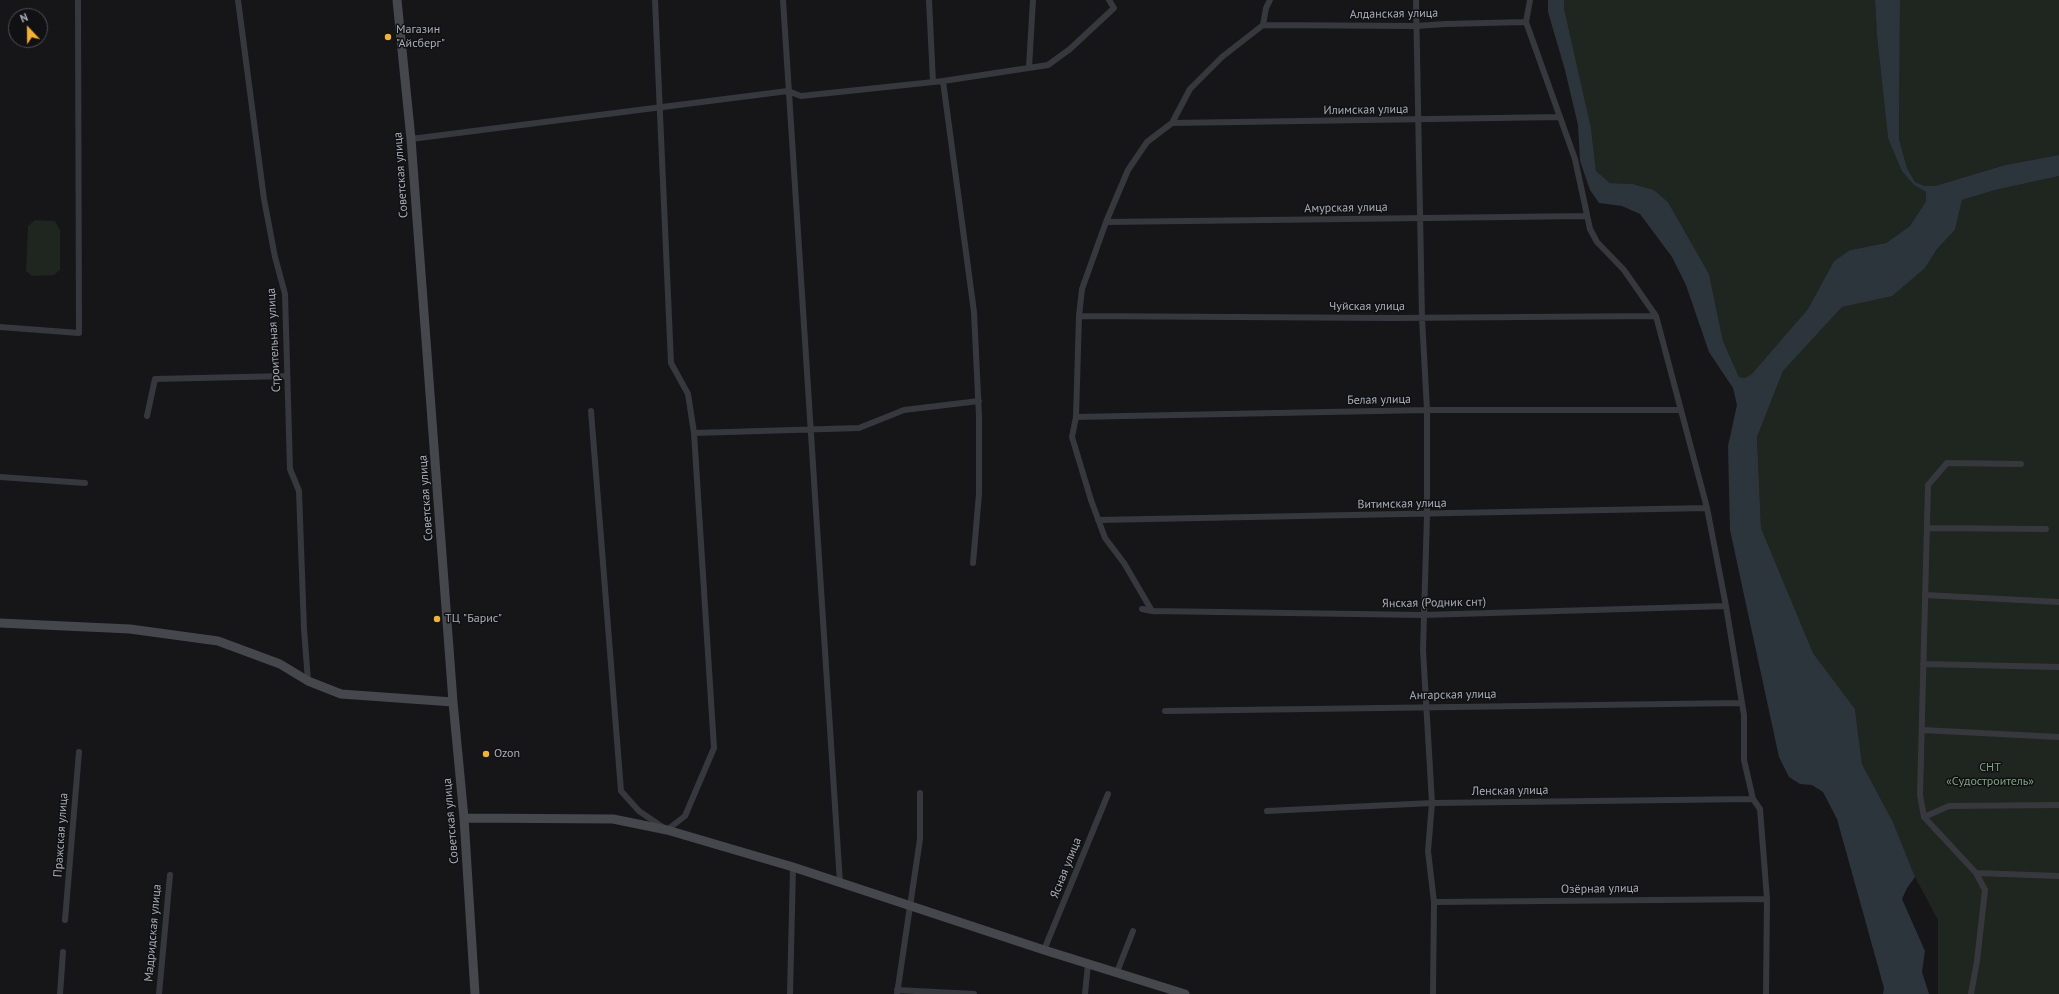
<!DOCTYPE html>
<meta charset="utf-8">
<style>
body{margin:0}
#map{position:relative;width:2059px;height:994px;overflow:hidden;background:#161618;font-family:"PT Sans",sans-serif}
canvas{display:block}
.north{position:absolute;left:8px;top:8px;width:40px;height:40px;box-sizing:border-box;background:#111113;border:1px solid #4d4f55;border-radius:50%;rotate:338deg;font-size:11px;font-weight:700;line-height:16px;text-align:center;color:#a8adb8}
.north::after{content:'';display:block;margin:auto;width:14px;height:18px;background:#f2b134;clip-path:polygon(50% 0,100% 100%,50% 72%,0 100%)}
</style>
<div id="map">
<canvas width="2059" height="994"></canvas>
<div class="north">N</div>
</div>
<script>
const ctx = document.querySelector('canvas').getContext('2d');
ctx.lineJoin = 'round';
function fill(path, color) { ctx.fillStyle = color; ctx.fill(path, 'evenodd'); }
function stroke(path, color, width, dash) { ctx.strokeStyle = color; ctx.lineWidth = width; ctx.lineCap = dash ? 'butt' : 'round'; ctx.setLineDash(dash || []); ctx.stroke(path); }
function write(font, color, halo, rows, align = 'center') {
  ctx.font = font + ' "PT Sans",sans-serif'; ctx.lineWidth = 3; ctx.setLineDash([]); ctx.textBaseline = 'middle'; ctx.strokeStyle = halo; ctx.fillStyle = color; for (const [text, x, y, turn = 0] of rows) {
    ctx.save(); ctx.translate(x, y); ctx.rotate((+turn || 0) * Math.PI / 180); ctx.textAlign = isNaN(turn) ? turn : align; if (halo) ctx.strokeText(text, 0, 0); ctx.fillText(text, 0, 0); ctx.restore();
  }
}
const green = new Path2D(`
 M1564,0H1875L1877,36L1888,138L1914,185L1926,192V201L1910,226L1886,243L1850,250L1834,261L1808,309L1752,375L1745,378L1739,377L1723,341L1709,274L1668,202L1654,190L1633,184L1610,183L1596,171L1591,128L1564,8Z
 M1900,0H2059V155L2005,165L1935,186H1925L1915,182L1907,168L1899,139Z
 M2059,176V994H1938V920L1915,877L1893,822L1862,764L1855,709L1813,653L1761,528L1757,437L1783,371L1842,307L1862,302L1925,268L1937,249L1955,230L1962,200L1995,190Z
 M35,220L55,221L60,230V270L54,275L32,276L26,271L28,226Z`);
const water = new Path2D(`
 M1548,0H1564V8L1591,128L1596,171L1610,183L1633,184L1654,190L1668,202L1709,274L1723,341L1739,377L1745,378L1752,374L1808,309L1834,261L1850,250L1886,243L1910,226L1926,201V192L1914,185L1902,171L1888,138L1877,36L1875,0H1900L1899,139L1907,168L1915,182L1925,186H1935L2005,165L2059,155V176L1995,190L1962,200L1955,230L1937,249L1925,268L1892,296L1842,307L1783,371L1757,437L1761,528L1813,653L1855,709L1862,764L1893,822L1915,877L1907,888L1902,899L1925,951L1922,972L1929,994H1883L1884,988L1837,819L1823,792L1812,785L1800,784L1789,777L1779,757L1730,530L1728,446L1737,405L1733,388L1709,352L1686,285L1672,257L1640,214L1622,206L1599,203L1590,190L1580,161L1578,125L1565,70L1548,12Z`);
const street = new Path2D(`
 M238,0L264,199L275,257L285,294L290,469L299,491L304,629L308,681
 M783,0L840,883
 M929,0L933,82
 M1416,0L1422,318L1427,410V515L1423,650L1432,803L1428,851L1434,902L1433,994
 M1530,0L1526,22L1575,159L1590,229L1597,242L1624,270L1656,316L1707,508L1726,606L1744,715V760L1753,799L1760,809L1767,899L1766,994
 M1263,25L1415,26L1446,24L1526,22
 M1029,67L1033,0
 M943,81L974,312L979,416V494L973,563
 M1172,123L1560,117
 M411,139L788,91L801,96L943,81L1048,65L1070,49L1114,8L1109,0
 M1106,222L1587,216
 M1079,316L1393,318L1656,316
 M0,327L79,333L78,0
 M591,411L621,791L639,811L667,830L685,816L714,748L694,433L688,394L671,363L655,0
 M147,416L155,379L287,376
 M1076,417L1427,410H1681
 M694,433L859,428L904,410L979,401
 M0,477L85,483
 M1098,520L1707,508
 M1927,528L2046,529
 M1925,595L2059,602
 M1142,609L1152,611L1423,615L1726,606
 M1152,611L1124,563L1105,538L1091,500L1072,437L1076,417L1079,316L1082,289L1106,222L1128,170L1147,142L1172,123L1190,89L1222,57L1263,25L1266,8L1270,0
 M1923,664L2059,667
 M1165,711L1741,703
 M1922,730L2059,737
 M1267,811L1432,803L1753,799
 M1924,817L1949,806L2059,805
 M1976,873L2059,876
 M1434,902L1767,899
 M65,920L79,752
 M1044,950L1108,794
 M1117,972L1133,931
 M897,990L974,994
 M60,994L63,952
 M159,994L170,875
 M790,994L793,867
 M897,994L920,839V793
 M1085,994L1088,964
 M1971,994L1977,961L1985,890L1976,873L1924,817L1920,795L1928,485L1947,463L2021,464`);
const secondary = new Path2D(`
 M397,0L411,139L453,702L464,818L475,994
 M0,623L130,629L218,641L280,664L308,681L341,694L453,702
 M464,818L613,819L667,830L793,867L1044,950L1185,994`);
const markers = [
 [388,37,4,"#f2b134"],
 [437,619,4,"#f2b134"],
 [486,754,4,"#f2b134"]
];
const streetNames = [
 ["Алданская улица",1394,14,-1],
 ["Илимская улица",1366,110,-1],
 ["Советская улица",401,175,-94],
 ["Амурская улица",1346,208,-1],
 ["Чуйская улица",1367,307],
 ["Строительная улица",274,340,-93],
 ["Белая улица",1379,400,-1],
 ["Советская улица",426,498,-94],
 ["Витимская улица",1402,504,-1],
 ["Янская (Родник снт)",1434,603,-1],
 ["Ангарская улица",1453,695,-1],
 ["Ленская улица",1510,791,-1],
 ["Советская улица",451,821,-95],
 ["Пражская улица",61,835,-86],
 ["Ясная улица",1066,868,-68],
 ["Озёрная улица",1600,889,-1],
 ["Мадридская улица",153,933,-85]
];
const poiNames = [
 ["Магазин",396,30],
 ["\"Айсберг\"",396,44],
 ["ТЦ \"Барис\"",445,619],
 ["Ozon",494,754]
];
const parkNames = [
 ["СНТ",1990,768],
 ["«Судостроитель»",1990,782]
];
fill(green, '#1e261f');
fill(water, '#2c353c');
stroke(street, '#37383d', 6);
stroke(secondary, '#45474d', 9);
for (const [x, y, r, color] of markers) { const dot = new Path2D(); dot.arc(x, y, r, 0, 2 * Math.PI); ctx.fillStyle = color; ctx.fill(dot); stroke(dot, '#111113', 1.5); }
write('12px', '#a8adb8', '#111113', streetNames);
write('12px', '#a8adb8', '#111113', poiNames, 'left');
write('12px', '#7fa381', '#111113', parkNames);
</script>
